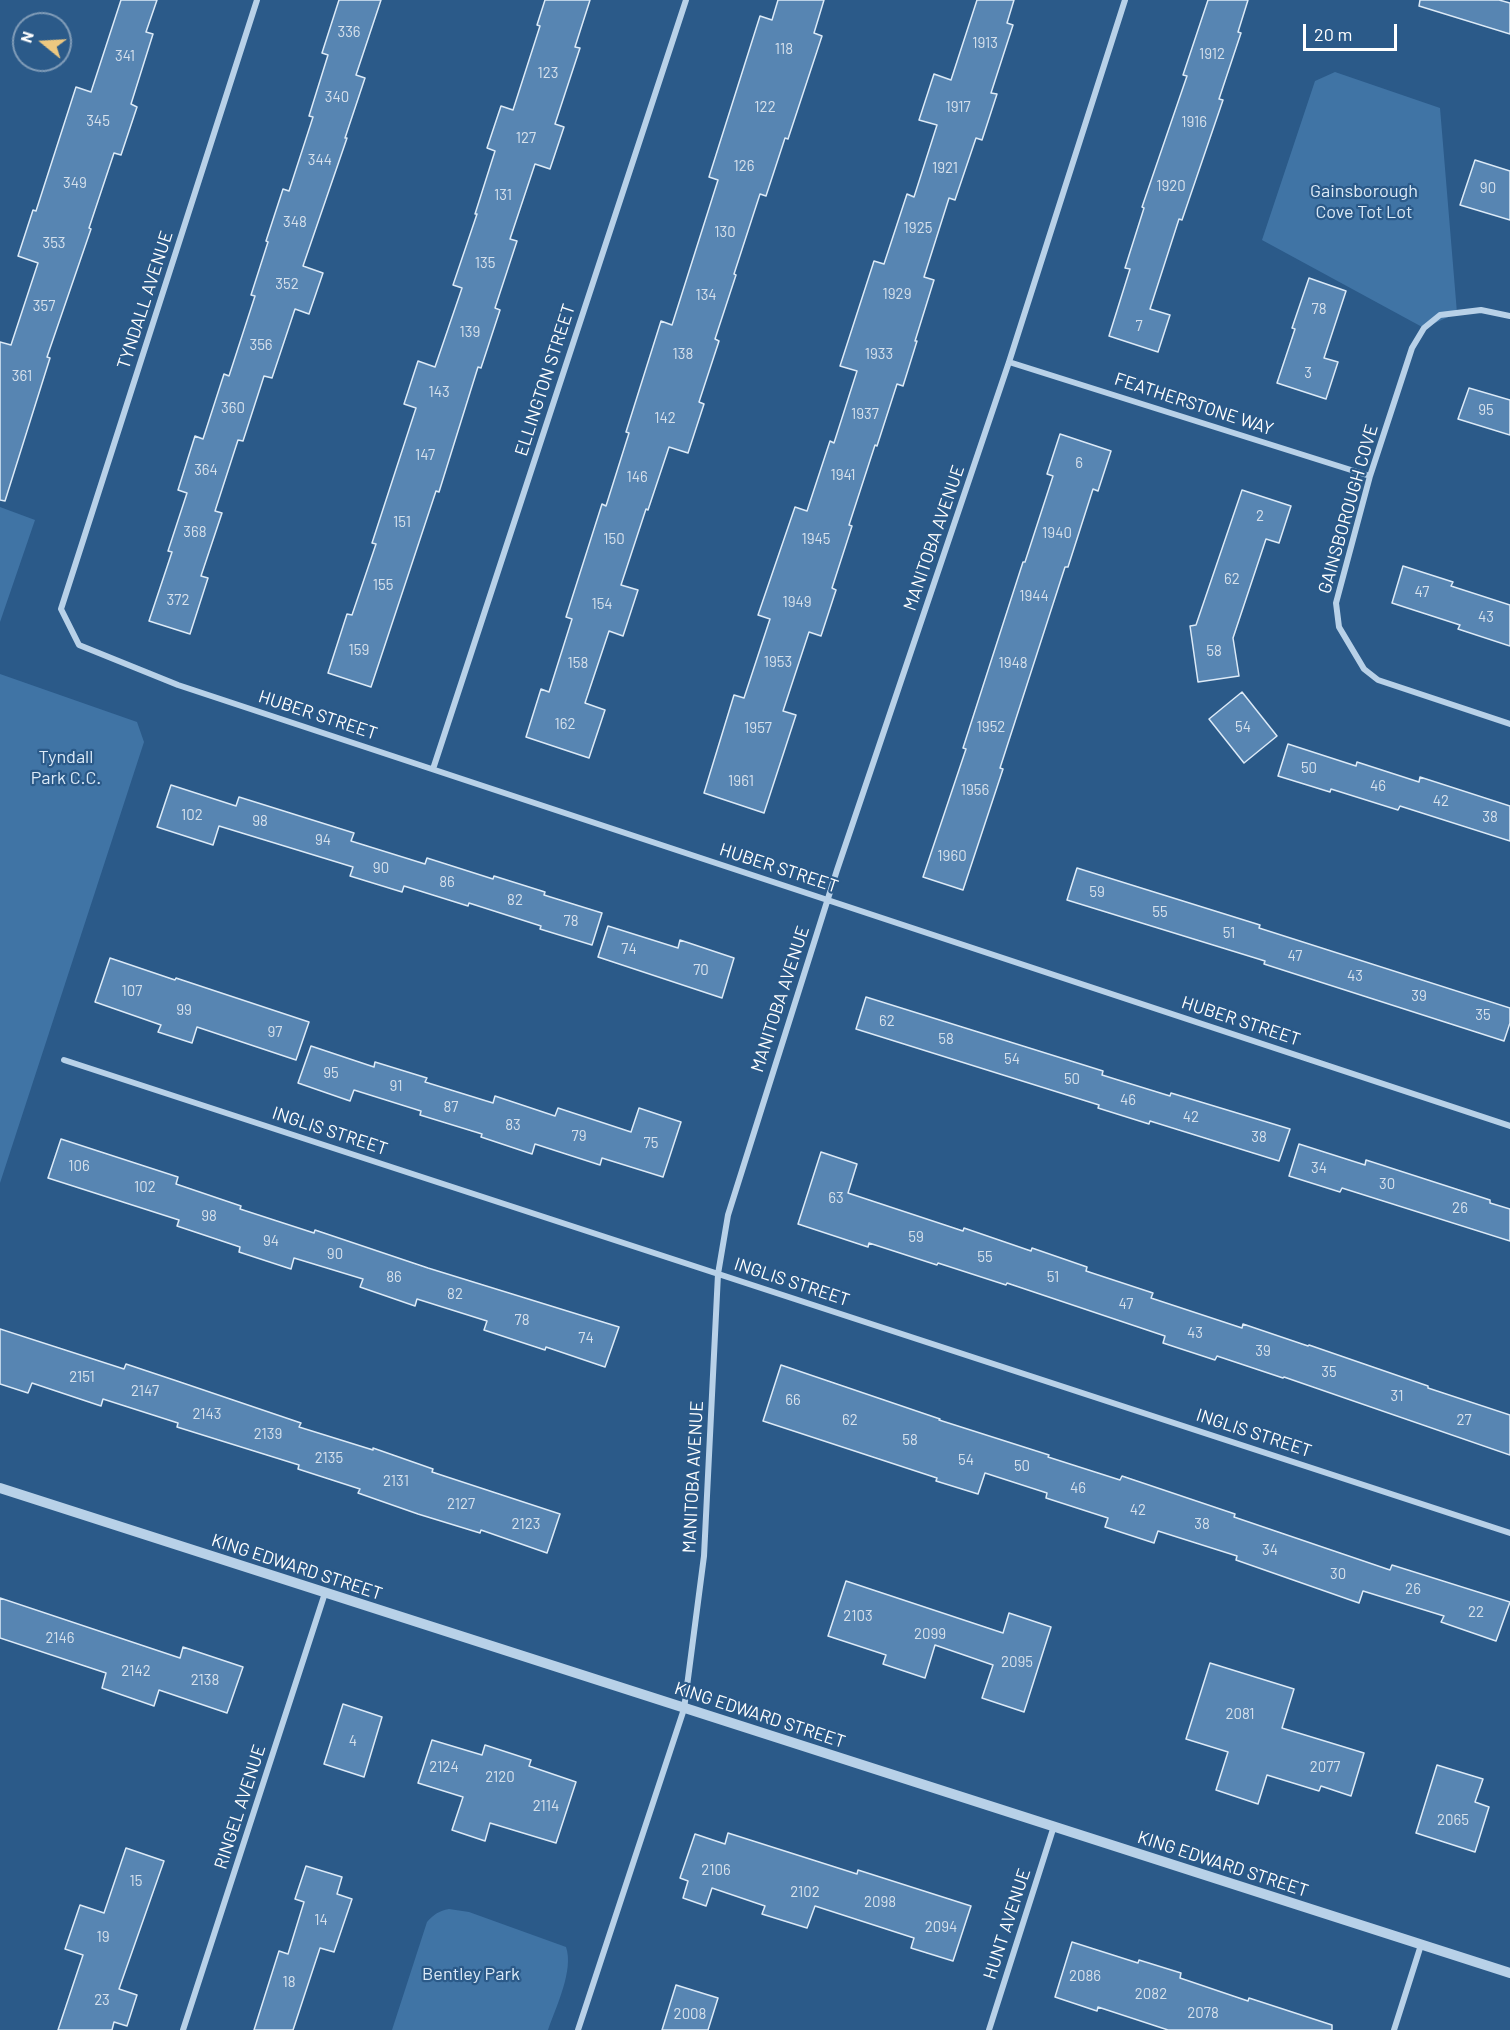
<!DOCTYPE html>
<style>
body{margin:0}
#map{position:relative;width:1510px;height:2030px;overflow:hidden;background:#2b5a89;font-family:Barlow,sans-serif}
canvas{display:block}
.north{position:absolute;left:12px;top:12px;width:60px;height:60px;box-sizing:border-box;background:#2b5a89;border:2px solid #809cb8;border-radius:50%;rotate:288deg;font-size:16px;font-weight:700;line-height:24px;text-align:center;color:#fff}
.north::after{content:'';display:block;margin:auto;width:21px;height:27px;background:#eec880;clip-path:polygon(50% 0,100% 100%,50% 72%,0 100%)}
.scale{position:absolute;left:1303px;top:24px;width:94px;height:27px;box-sizing:border-box;border:3px solid #fff;border-top:0;padding-left:8px;font-size:18px;line-height:21px;white-space:nowrap;color:#fff;-webkit-text-stroke:4px #2b5a89;paint-order:stroke}
</style>
<div id="map">
<canvas width="1510" height="2030"></canvas>
<div class="north">N</div>
<div class="scale">20 m</div>
</div>
<script>
const ctx = document.querySelector('canvas').getContext('2d');
ctx.lineJoin = 'round';
function fill(path, color) { ctx.fillStyle = color; ctx.fill(path, 'evenodd'); }
function stroke(path, color, width, dash) { ctx.strokeStyle = color; ctx.lineWidth = width; ctx.lineCap = dash ? 'butt' : 'round'; ctx.setLineDash(dash || []); ctx.stroke(path); }
function write(font, color, halo, rows, align = 'center') {
  ctx.font = font + ' Barlow,sans-serif'; ctx.lineWidth = 4.5; ctx.setLineDash([]); ctx.textBaseline = 'middle'; ctx.strokeStyle = halo; ctx.fillStyle = color; for (const [text, x, y, turn = 0] of rows) {
    ctx.save(); ctx.translate(x, y); ctx.rotate((+turn || 0) * Math.PI / 180); ctx.textAlign = isNaN(turn) ? turn : align; if (halo) ctx.strokeText(text, 0, 0); ctx.fillText(text, 0, 0); ctx.restore();
  }
}
const green = new Path2D(`
 M1335,72L1440,108L1457,313L1424,328L1262,240L1315,81Z
 M0,507L35,520L0,622Z
 M0,674L137,722L144,742L0,1183Z
 M449,1909L469,1912L566,1947C574,1970 556,2007 548,2030H392L427,1922C434,1914 439,1911 449,1909Z`);
const building = new Path2D(`
 M121,0H157L146,32L153,34L131,104L137,107L121,155L114,153L89,228L91,229L47,357L50,358L5,501L0,500V342L11,345L38,263L18,256L33,210L36,211L76,87L91,92Z
 M339,0H381L356,75L365,78L345,138H347L303,266L323,273L309,314L295,309L272,378L264,376L243,441L238,440L215,511L222,513L201,576L208,578L190,634L149,621L172,552L168,551L187,493L178,490L195,436L203,439L224,374L229,376L255,296L251,295L268,242L266,241L283,189L289,191L313,117L309,116L328,55L322,53Z
 M545,0H590L575,47L580,48L555,124L564,127L550,169L535,164L510,239L517,241L495,308L500,310L481,368L478,367L439,492L436,491L371,687L328,673L347,614L352,615L376,544L372,543L416,408L404,404L418,361L435,367L462,288L453,285L477,214H475L495,151L487,148L501,106L513,110L540,26L537,25Z
 M778,0H824L814,33L822,36L788,139L785,138L766,196L760,194L734,274L736,275L715,339L719,341L699,402L704,404L688,453L669,447L648,510L646,509L621,585L638,590L623,636L609,631L585,703L605,710L589,758L526,737L541,689L549,692L572,619L566,617L602,504L606,506L629,433L626,432L661,321L672,325L718,180L709,177L760,16L772,20Z
 M977,0H1014L1007,23L1013,25L991,93L997,94L982,140L976,138L955,200L949,198L924,277L934,280L915,341H917L903,386L897,384L877,446L875,445L849,525L852,526L832,588L836,590L821,636L809,632L783,711L796,715L764,813L704,793L734,695L744,698L770,619L758,615L795,507L807,511L830,441L834,443L857,371L840,366L874,261L884,264L907,194L914,197L937,125L919,120L934,74L951,80Z
 M1208,0H1248L1238,32L1241,33L1219,99L1223,100L1182,220L1179,219L1150,309L1170,315L1158,352L1109,336L1130,269L1125,268L1144,208L1142,207L1187,76L1183,75Z
 M1420,0H1499L1510,3V34L1419,6Z
 M1475,160L1510,171V220L1460,205Z
 M1309,278L1346,291L1324,358L1338,362L1326,399L1277,383L1295,329L1292,328Z
 M1469,388L1510,400V435L1458,419Z
 M1060,434L1111,451L1098,491L1093,489L1068,567H1065L1000,768L1003,769L963,890L923,877L966,749L963,748L1023,562H1025L1053,476L1047,474Z
 M1242,490L1291,506L1279,543L1266,539L1233,638L1239,676L1198,682L1190,626L1196,625Z
 M1403,566L1453,582L1451,586L1510,605V646L1458,629L1460,625L1392,603Z
 M1242,692L1277,736L1244,763L1209,719Z
 M1288,744L1356,766L1357,762L1419,782L1420,777L1510,806V841L1400,806L1398,810L1331,789L1330,792L1278,776Z
 M171,785L236,806L239,797L354,833L351,841L425,864L427,858L493,879L494,876L545,892L544,895L602,913L592,945L540,929L541,926L469,903L468,906L404,886L402,892L350,876L353,867L219,826L213,845L157,827Z
 M1077,868L1260,925L1259,928L1510,1008V1023L1504,1041L1264,964L1265,961L1067,900Z
 M608,926L678,948L680,940L734,958L722,998L598,957Z
 M110,958L175,980L176,978L309,1022L296,1060L197,1027L192,1043L158,1032L161,1025L95,1002Z
 M866,997L1103,1071L1102,1075L1170,1096L1171,1093L1290,1129L1279,1161L1150,1121L1149,1124L1098,1108L1099,1105L856,1029Z
 M311,1046L374,1067L375,1062L427,1078L425,1082L493,1103L495,1096L555,1116L558,1108L631,1132L639,1108L681,1122L663,1177L602,1158L600,1165L535,1144L532,1154L481,1137L482,1134L420,1115L421,1111L354,1090L350,1101L298,1083Z
 M61,1139L178,1177L176,1184L241,1206L240,1209L314,1233L315,1230L428,1268L619,1327L605,1367L546,1347L545,1350L484,1330L487,1321L417,1299L415,1306L360,1287L363,1279L294,1258L291,1269L239,1252L240,1247L177,1226L179,1220L48,1178Z
 M1299,1144L1365,1165L1366,1160L1490,1200V1203L1510,1209V1241L1342,1188L1340,1192L1289,1176Z
 M821,1152L857,1164L848,1193L963,1231L964,1228L1031,1251L1032,1248L1087,1267L1086,1271L1153,1293L1151,1298L1242,1328L1243,1324L1308,1346L1309,1345L1428,1386V1388L1510,1415V1455L1284,1377L1283,1378L1217,1356L1215,1360L1163,1343L1165,1336L1007,1283L1006,1285L938,1263L937,1265L869,1243L868,1247L798,1224Z
 M0,1329L124,1369L126,1364L177,1381L301,1423L299,1427L373,1450V1448L433,1469L432,1472L560,1514L547,1553L481,1530L480,1533L418,1514L358,1493L360,1489L298,1469L299,1465L177,1427L178,1423L103,1399L101,1406L32,1383L28,1393L0,1384Z
 M781,1365L940,1419L939,1420L1049,1455L1048,1457L1120,1480L1122,1476L1235,1514L1234,1517L1390,1570L1392,1565L1510,1602L1496,1641L1441,1622L1444,1616L1363,1591L1359,1603L1236,1560L1237,1556L1158,1531L1154,1543L1105,1527L1108,1518L1046,1498L1047,1493L985,1473L978,1494L936,1481L937,1478L763,1421Z
 M846,1581L1003,1633L1009,1613L1051,1627L1024,1712L982,1698L993,1665L935,1645L925,1678L883,1664L886,1655L828,1636Z
 M0,1598L180,1658L183,1647L243,1667L227,1713L159,1690L154,1706L102,1688L106,1673L0,1638Z
 M1210,1663L1294,1689L1282,1728L1364,1753L1351,1796L1321,1786L1319,1791L1267,1775L1258,1804L1216,1790L1228,1752L1186,1739Z
 M343,1704L382,1717L364,1777L324,1764Z
 M432,1740L482,1755L485,1745L531,1760L529,1766L576,1782L556,1843L490,1823L485,1841L452,1830L463,1797L418,1783Z
 M1437,1765L1483,1779L1475,1802L1489,1807L1475,1852L1416,1833Z
 M728,1833L857,1874L858,1870L971,1906L953,1961L911,1948L914,1938L815,1906L807,1928L762,1914L765,1906L712,1888L706,1906L683,1898L688,1881L680,1878L695,1834L725,1844Z
 M126,1848L164,1861L119,1989L137,1995L127,2026L114,2022L112,2030H58L83,1955L65,1949L80,1905L104,1913Z
 M306,1866L342,1877L337,1894L352,1899L334,1952L320,1948L293,2030H254L279,1951L288,1954L304,1902L295,1899Z
 M1072,1942L1138,1963L1139,1960L1181,1973L1180,1978L1248,2001L1249,1998L1332,2025V2030H1168L1098,2007L1097,2011L1055,1997Z
 M676,1985L718,1998L708,2030H662Z`);
const minor = new Path2D(`
 M257,0L61,609L79,645L178,685L1510,1126
 M1510,316L1481,310L1440,315L1424,328L1412,348L1370,476L1336,603L1339,627L1364,669L1378,680L1510,724
 M1009,362L1370,476
 M433,769L686,0
 M64,1060L1510,1533
 M183,2030L325,1593
 M578,2030L684,1709L704,1556L718,1274L728,1215L837,870L1009,362L1125,0
 M989,2030L1054,1826
 M1394,2030L1421,1945`);
const tertiary = new Path2D(`
 M0,1488L1510,1973`);
const numberNames = [
 ["336",349,32],
 ["1913",985,43],
 ["118",784,49],
 ["1912",1212,54],
 ["341",125,56],
 ["123",548,73],
 ["340",337,97],
 ["122",765,107],
 ["1917",958,107],
 ["345",98,121],
 ["1916",1194,122],
 ["127",526,138],
 ["344",320,160],
 ["126",744,166],
 ["1921",945,168],
 ["349",75,183],
 ["1920",1171,186],
 ["90",1488,188],
 ["131",503,195],
 ["348",295,222],
 ["1925",918,228],
 ["130",725,232],
 ["353",54,243],
 ["135",485,263],
 ["352",287,284],
 ["1929",897,294],
 ["134",706,295],
 ["357",44,306],
 ["78",1319,309],
 ["7",1139,326],
 ["139",470,332],
 ["356",261,345],
 ["138",683,354],
 ["1933",879,354],
 ["3",1308,373],
 ["361",22,376],
 ["143",439,392],
 ["360",233,408],
 ["95",1486,410],
 ["1937",865,414],
 ["142",665,418],
 ["147",425,455],
 ["6",1079,463],
 ["364",206,470],
 ["1941",843,475],
 ["146",637,477],
 ["2",1260,516],
 ["151",402,522],
 ["368",195,532],
 ["1940",1057,533],
 ["150",614,539],
 ["1945",816,539],
 ["62",1232,579],
 ["155",383,585],
 ["47",1422,592],
 ["1944",1034,596],
 ["372",178,600],
 ["1949",797,602],
 ["154",602,604],
 ["43",1486,617],
 ["159",359,650],
 ["58",1214,651],
 ["1953",778,662],
 ["158",578,663],
 ["1948",1013,663],
 ["162",565,724],
 ["1952",991,727],
 ["54",1243,727],
 ["1957",758,728],
 ["50",1309,768],
 ["1961",741,781],
 ["46",1378,786],
 ["1956",975,790],
 ["42",1441,801],
 ["102",192,815],
 ["38",1490,817],
 ["98",260,821],
 ["94",323,840],
 ["1960",952,856],
 ["90",381,868],
 ["86",447,882],
 ["59",1097,892],
 ["82",515,900],
 ["55",1160,912],
 ["78",571,921],
 ["51",1229,933],
 ["74",629,949],
 ["47",1295,956],
 ["70",701,970],
 ["43",1355,976],
 ["107",132,991],
 ["39",1419,996],
 ["99",184,1010],
 ["35",1483,1015],
 ["62",887,1021],
 ["97",275,1032],
 ["58",946,1039],
 ["54",1012,1059],
 ["95",331,1073],
 ["50",1072,1079],
 ["91",396,1086],
 ["46",1128,1100],
 ["87",451,1107],
 ["42",1191,1117],
 ["83",513,1125],
 ["79",579,1136],
 ["38",1259,1137],
 ["75",651,1143],
 ["106",79,1166],
 ["34",1319,1168],
 ["30",1387,1184],
 ["102",145,1187],
 ["63",836,1198],
 ["26",1460,1208],
 ["98",209,1216],
 ["59",916,1237],
 ["94",271,1241],
 ["90",335,1254],
 ["55",985,1257],
 ["86",394,1277],
 ["51",1053,1277],
 ["82",455,1294],
 ["47",1126,1304],
 ["78",522,1320],
 ["43",1195,1333],
 ["74",586,1338],
 ["39",1263,1351],
 ["35",1329,1372],
 ["2151",82,1377],
 ["2147",145,1391],
 ["31",1397,1396],
 ["66",793,1400],
 ["2143",207,1414],
 ["62",850,1420],
 ["27",1464,1420],
 ["2139",268,1434],
 ["58",910,1440],
 ["2135",329,1458],
 ["54",966,1460],
 ["50",1022,1466],
 ["2131",396,1481],
 ["46",1078,1488],
 ["2127",461,1504],
 ["42",1138,1510],
 ["2123",526,1524],
 ["38",1202,1524],
 ["34",1270,1550],
 ["30",1338,1574],
 ["26",1413,1589],
 ["22",1476,1612],
 ["2103",858,1616],
 ["2099",930,1634],
 ["2146",60,1638],
 ["2095",1017,1662],
 ["2142",136,1671],
 ["2138",205,1680],
 ["2081",1240,1714],
 ["4",353,1741],
 ["2124",444,1767],
 ["2077",1325,1767],
 ["2120",500,1777],
 ["2114",546,1806],
 ["2065",1453,1820],
 ["2106",716,1870],
 ["15",136,1881],
 ["2102",805,1892],
 ["2098",880,1902],
 ["14",321,1920],
 ["2094",941,1927],
 ["19",103,1937],
 ["2086",1085,1976],
 ["18",289,1982],
 ["2082",1151,1994],
 ["23",102,2000],
 ["2078",1203,2013],
 ["2008",690,2014]
];
const parkNames = [
 ["Gainsborough",1364,191],
 ["Cove Tot Lot",1364,212],
 ["Tyndall",66,757],
 ["Park C.C.",66,778],
 ["Bentley Park",471,1974]
];
const streetNames = [
 ["TYNDALL AVENUE",145,300,-72],
 ["ELLINGTON STREET",545,380,-72],
 ["FEATHERSTONE WAY",1194,404,18],
 ["GAINSBOROUGH COVE",1348,509,-74],
 ["MANITOBA AVENUE",934,538,-71],
 ["HUBER STREET",318,715,18],
 ["HUBER STREET",779,868,18],
 ["MANITOBA AVENUE",780,999,-72],
 ["HUBER STREET",1241,1021,18],
 ["INGLIS STREET",330,1131,18],
 ["INGLIS STREET",792,1282,18],
 ["INGLIS STREET",1254,1433,18],
 ["MANITOBA AVENUE",693,1477,-87],
 ["KING EDWARD STREET",297,1567,18],
 ["KING EDWARD STREET",760,1715,18],
 ["RINGEL AVENUE",240,1807,-72],
 ["KING EDWARD STREET",1223,1864,18],
 ["HUNT AVENUE",1007,1924,-72]
];
fill(green, '#4074a5');
fill(building, '#5785b2');
stroke(building, '#dceaf7', 1.5);
stroke(minor, '#b8d1e8', 6);
stroke(tertiary, '#b8d1e8', 10);
write('15px', '#d5e0ec', null, numberNames);
write('18px', '#dceaf7', '#2b5a89', parkNames);
write('18px', '#fff', '#2b5a89', streetNames);
</script>
